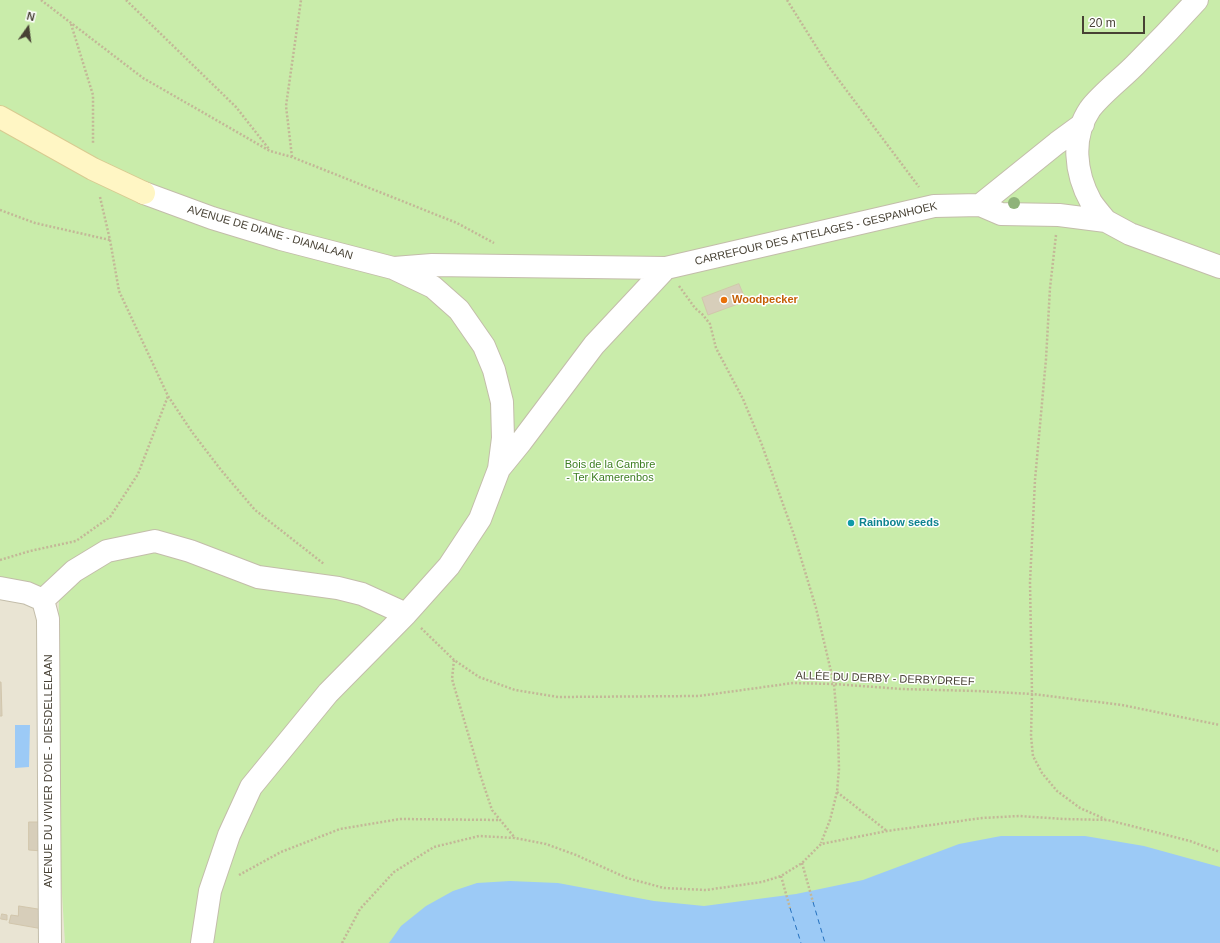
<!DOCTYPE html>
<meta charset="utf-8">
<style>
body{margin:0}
#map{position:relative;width:1220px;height:943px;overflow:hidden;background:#f4f1e5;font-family:Helvetica,sans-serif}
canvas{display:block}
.north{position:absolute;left:8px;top:8px;width:40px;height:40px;-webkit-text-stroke:3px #fff;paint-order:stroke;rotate:14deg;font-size:11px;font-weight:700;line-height:16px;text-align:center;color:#474134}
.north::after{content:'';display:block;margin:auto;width:14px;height:18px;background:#474134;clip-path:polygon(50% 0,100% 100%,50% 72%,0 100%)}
.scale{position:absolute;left:1082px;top:16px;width:63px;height:18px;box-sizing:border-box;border:2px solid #474134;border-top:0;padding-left:5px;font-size:12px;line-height:14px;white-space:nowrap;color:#474134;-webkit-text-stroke:3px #fff;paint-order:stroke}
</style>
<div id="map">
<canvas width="1220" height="943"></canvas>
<div class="north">N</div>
<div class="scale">20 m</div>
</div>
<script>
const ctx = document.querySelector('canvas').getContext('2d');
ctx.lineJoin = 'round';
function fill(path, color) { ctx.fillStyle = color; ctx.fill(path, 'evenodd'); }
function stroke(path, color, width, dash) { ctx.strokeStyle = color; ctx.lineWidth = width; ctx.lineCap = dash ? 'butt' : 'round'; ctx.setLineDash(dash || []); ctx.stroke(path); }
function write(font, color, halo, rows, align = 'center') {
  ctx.font = font + ' Helvetica,sans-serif'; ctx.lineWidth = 3; ctx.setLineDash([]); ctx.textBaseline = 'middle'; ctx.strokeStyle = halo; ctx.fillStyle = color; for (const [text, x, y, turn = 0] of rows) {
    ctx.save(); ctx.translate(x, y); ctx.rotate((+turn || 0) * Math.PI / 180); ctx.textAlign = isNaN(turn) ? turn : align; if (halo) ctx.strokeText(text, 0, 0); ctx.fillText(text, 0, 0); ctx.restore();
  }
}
const residential = new Path2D(`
 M0,580L59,597L67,943H0Z`);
const green = new Path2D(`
 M0,0H1220V943H65L55,778L59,597L0,580Z`);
const water = new Path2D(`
 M15,725H30L29,767L15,768Z
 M1001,836H1085L1144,846L1220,867V943H389L401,926L426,906L453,891L477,883L510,881L558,883L654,901L704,906L796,894L863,880L959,844Z`);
const ferry = new Path2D(`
 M813,902L825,943
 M790,908L801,943`);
const building = new Path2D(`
 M739,284L746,301L708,315L702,298Z
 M0,682H1L2,716H0Z
 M29,822H42V851L29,850Z
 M19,906L44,910L43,929L9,923L11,915L18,916Z
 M2,914L7,915V920L1,919Z`);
const path = new Path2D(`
 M41,0L143,78L270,151L292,157L457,223L494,243
 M126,0L236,107L269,149
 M787,0L829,67L919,187
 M71,24L93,95V144
 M292,157L286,106L301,0
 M100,197L110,240L119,291L168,396L192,432L221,470L255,510L324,564
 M0,210L35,223L110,240
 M1056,235L1050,288L1046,359L1035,480L1030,582L1032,694L1031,736L1033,756L1042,773L1057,791L1080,808L1105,819
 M679,286L695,308L703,315L710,324L716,348L743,399L762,445L794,535L816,608L834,684L838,732L839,769L837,792L830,820L821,843
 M0,560L30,551L76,541L110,517L138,474L168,396
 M421,628L454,660L479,677L515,690L558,697L699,696L793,683L834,684L902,689L977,691L1032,694L1122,705L1220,725
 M454,660L452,679L480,774L492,810L515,838
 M837,792L887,831
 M802,863L813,902
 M239,875L281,852L340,829L400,819L501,820
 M781,876L790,908
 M342,943L360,909L394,872L434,847L479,836L515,838L546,844L576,855L627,878L664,888L706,890L762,882L781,876L802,863L821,844L887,831L982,818L1019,816L1064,819L1108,820L1190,841L1220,852`);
const street = new Path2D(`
 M144,193L212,218L281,239L393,268L433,287L459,310L484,346L494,370L502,402L503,438L499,469L480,519L449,566L406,614L328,693L251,787L229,835L210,891L202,943
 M980,205L1001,214L1059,215L1106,221L1130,234L1220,267
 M1106,221C1101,215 1095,208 1091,202C1075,173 1071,137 1090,109C1102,93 1124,77 1138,62C1158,42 1178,21 1197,0
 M394,268L432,265L666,268L934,206L980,205L1057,143L1083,124
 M499,469L521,442L594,345L666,268
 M0,588L27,593L43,600
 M43,600L74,571L107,551L155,541L190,551L258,577L338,588L362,594L406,614
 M43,600L48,619L50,943`);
const secondary = new Path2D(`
 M0,117L93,169L144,193`);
const trees = [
 [1014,203]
];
const markers = [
 [724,300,4,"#e8710a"],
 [851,523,4,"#0f9aa8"]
];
const streetNames = [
 ["AVENUE DE DIANE - DIANALAAN",270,233,16],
 ["CARREFOUR DES ATTELAGES - GESPANHOEK",816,234,-13],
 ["ALLÉE DU DERBY - DERBYDREEF",885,679,2],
 ["AVENUE DU VIVIER D'OIE - DIESDELLELAAN",49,771,-90]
];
const foodNames = [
 ["Woodpecker",732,300]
];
const parkNames = [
 ["Bois de la Cambre",610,465],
 ["- Ter Kamerenbos",610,478]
];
const cultureNames = [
 ["Rainbow seeds",859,523]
];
fill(residential, '#e9e4d3');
fill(green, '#c9ecaa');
fill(water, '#9ccaf6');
stroke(ferry, '#2470bd', 1, [5, 4]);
fill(building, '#d7ceba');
stroke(building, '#d2c6ac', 1);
stroke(street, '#c3bdaa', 24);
stroke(secondary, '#d8cb91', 24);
stroke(path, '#c3b797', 2.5, [2, 2]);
stroke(street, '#fff', 22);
stroke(secondary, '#fff6c4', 22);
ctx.fillStyle = '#8fb27a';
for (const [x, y] of trees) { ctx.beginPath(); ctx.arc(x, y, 6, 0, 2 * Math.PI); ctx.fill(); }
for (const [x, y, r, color] of markers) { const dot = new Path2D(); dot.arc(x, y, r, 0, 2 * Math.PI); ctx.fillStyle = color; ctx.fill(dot); stroke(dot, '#fff', 1.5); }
write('11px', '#474134', '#fff', streetNames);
write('bold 11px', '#c56008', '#fff', foodNames, 'left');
write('11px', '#3d7e22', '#fff', parkNames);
write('bold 11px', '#0d838f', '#fff', cultureNames, 'left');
</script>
